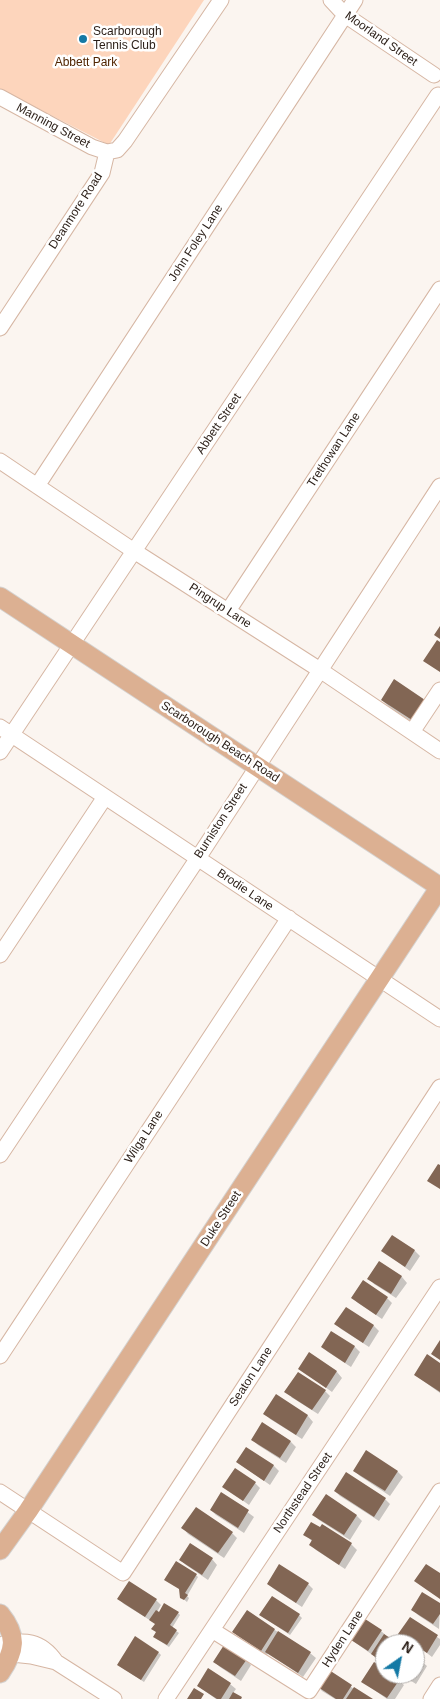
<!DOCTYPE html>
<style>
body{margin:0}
#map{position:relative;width:440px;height:1699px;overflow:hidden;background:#fbf5f0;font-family:Arial,sans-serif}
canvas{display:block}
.north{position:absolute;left:375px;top:1634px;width:50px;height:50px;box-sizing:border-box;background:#fff;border:1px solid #a9a5a2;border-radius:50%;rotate:33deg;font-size:14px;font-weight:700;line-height:20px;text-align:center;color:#291d16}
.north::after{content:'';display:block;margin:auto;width:18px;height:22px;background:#1479a5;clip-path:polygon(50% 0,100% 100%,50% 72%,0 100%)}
</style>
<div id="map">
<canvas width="440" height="1699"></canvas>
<div class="north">N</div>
</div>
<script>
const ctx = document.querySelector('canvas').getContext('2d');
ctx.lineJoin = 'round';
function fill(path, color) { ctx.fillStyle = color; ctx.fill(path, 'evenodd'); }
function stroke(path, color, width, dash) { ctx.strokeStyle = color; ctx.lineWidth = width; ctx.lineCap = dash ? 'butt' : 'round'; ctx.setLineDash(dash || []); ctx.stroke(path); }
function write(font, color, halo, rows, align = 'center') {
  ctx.font = font + ' Arial,sans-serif'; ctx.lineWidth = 5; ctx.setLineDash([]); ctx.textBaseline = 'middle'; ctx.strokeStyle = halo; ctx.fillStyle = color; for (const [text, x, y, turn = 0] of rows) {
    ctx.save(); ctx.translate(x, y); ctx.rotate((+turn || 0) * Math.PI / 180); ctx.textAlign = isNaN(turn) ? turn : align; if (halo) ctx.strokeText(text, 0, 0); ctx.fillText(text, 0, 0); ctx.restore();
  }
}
const green = new Path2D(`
 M0,0H204L109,145L0,89Z`);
const shadow = new Path2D(`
 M382,700L432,709L420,727L390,708Z
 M392,1236L415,1251L420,1256L410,1271L383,1251Z
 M379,1263L402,1277L407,1283L396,1298L374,1284L369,1278Z
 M353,1298H387L392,1303L382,1319L358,1303Z
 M346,1308L374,1326L379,1331L369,1347L341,1329L336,1324Z
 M332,1332L355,1347L360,1352L351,1367L328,1352L322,1347Z
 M309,1354L337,1372L342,1378L332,1392L300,1369Z
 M440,1364V1393L415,1375Z
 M325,1391L330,1396L318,1414L291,1397Z
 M277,1396L308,1416L313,1422L302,1439L270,1419L265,1413Z
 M263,1424L291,1442L296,1447L286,1463L258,1445L253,1440Z
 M246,1448L274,1466L279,1471L270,1485L237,1462Z
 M354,1471L398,1472L403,1477L390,1496L360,1476Z
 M255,1483L260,1488L249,1505L224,1487Z
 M335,1491L385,1499L390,1504L379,1521L340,1496Z
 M222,1493L254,1517L244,1533L216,1515L211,1510Z
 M326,1496L357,1516L362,1521L350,1540L319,1520L314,1515Z
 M323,1525L351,1544L357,1550L345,1569L316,1550L311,1545L313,1542L305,1535L320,1529Z
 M183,1528L232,1533L237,1538L224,1558L188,1534Z
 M190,1545L212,1559L217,1565L208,1580L186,1565L181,1560Z
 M196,1575L198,1577L187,1596L189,1598L187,1602L181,1597Z
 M268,1584H308L313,1589L302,1607L274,1589Z
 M119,1599L156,1600L161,1605L157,1612L178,1613L180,1615L172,1628L179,1633L169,1647L157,1639L156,1624L124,1604Z
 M440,1605L439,1629L418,1615L413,1609Z
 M247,1612L310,1653L316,1658L303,1677L268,1653L267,1655L239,1637L234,1632Z
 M299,1615L302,1618L290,1635L263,1617Z
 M410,1619L440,1639V1645L432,1657L415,1644L405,1639L400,1634Z
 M381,1631L396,1644H385V1664L349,1638Z
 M159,1653L161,1655L144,1682L121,1667Z
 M415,1656L427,1666L416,1684L400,1674H415Z
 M246,1660L251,1665L241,1681L220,1667L215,1662Z
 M327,1670L354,1689L371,1699H335L322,1691L317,1685Z
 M385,1671V1674H390L404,1685L395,1699H387L363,1682Z
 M230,1684L236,1689L233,1693L242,1699H216L198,1686Z`);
const building = new Path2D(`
 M440,626V639L434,635Z
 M437,640L440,642V672L423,661Z
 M394,679L425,700L412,720L381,700Z
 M438,1164L440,1165V1189L427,1181Z
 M392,1235L415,1250L405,1267L381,1251Z
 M379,1261L402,1276L391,1294L367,1279Z
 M363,1280L388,1297L376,1315L351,1298Z
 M346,1307L374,1325L363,1343L334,1324Z
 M331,1331L355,1346L345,1363L321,1347Z
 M440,1340V1360L431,1354Z
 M309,1352L337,1371L326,1388L298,1369Z
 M427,1354L440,1363V1392L414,1375Z
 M298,1372L326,1390L312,1410L284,1392Z
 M276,1394L308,1415L296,1435L263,1414Z
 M262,1422L291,1441L280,1458L251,1440Z
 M246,1447L274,1465L264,1481L236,1462Z
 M366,1450L398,1471L385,1491L353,1471Z
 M235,1468L256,1482L243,1501L222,1487Z
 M346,1472L386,1498L374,1517L334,1491Z
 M221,1492L249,1510L238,1528L210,1510Z
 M326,1494L357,1515L344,1535L312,1515Z
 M196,1507L233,1532L218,1553L181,1528Z
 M311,1522L320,1527L322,1524L352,1543L339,1565L309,1545L312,1540L303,1535Z
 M190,1543L213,1558L202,1575L179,1560Z
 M176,1561L197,1574L185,1593L188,1595L184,1600L180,1598L179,1589L164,1580Z
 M279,1564L309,1583L296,1603L267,1584Z
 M426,1564L440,1573V1599L414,1581Z
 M129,1581L157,1599L145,1617L117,1599Z
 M422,1592L440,1603V1614L433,1624L411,1610Z
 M272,1596L300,1614L288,1633L259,1615Z
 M164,1603L179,1612L170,1625L177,1630L167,1645L153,1637L156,1632L151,1629L155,1624L149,1620L156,1610L159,1612Z
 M247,1610L275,1629L261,1651L232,1632Z
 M362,1617L382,1630L368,1651L348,1638Z
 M410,1617L438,1635L427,1653L398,1634Z
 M278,1631L311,1652L298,1673L265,1652Z
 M384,1634L399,1644H385V1664L371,1654Z
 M135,1636L159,1652L141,1680L117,1665Z
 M224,1645L247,1659L235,1676L213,1662Z
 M415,1655L423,1660L415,1672Z
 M374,1662L385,1669V1674H392L400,1679L387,1698L361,1682Z
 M208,1668L231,1683L221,1699H217L197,1686Z
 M326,1668L352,1685L343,1699H336L315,1685Z
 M401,1674H414L410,1680Z
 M354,1687L373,1699H346Z
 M194,1688L204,1694L201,1699H187Z
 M233,1692L242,1697L241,1699H229Z`);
const minor = new Path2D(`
 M331,0L345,15L434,75
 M0,97L92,147L107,152
 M107,152L117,150L125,141L221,0
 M0,328L102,173L107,152
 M0,461L134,551L320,670L440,751
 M37,486L355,0
 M228,611L440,289
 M0,727L440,1019
 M412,732L440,690
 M0,752L438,95
 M0,955L105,797
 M0,1155L198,858L440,486
 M0,1356L289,918
 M0,1492L123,1573L440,1087
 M212,1630L309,1691L440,1491
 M0,1645C24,1639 41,1640 56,1662L114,1699
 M3,1649L12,1654L31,1656L56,1662
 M166,1699L440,1287
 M431,1699L440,1685`);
const major = new Path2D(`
 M0,597L440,887
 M0,1550L28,1511L440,887
 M0,1614C18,1636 15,1651 0,1673`);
const markers = [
 [83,39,5,"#1479a5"]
];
const poiNames = [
 ["Scarborough",93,32],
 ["Tennis Club",93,46]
];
const streetNames = [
 ["Moorland Street",381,39,35],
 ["Manning Street",53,126,28],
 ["Deanmore Road",76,211,-57],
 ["John Foley Lane",196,243,-57],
 ["Abbett Street",219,424,-56],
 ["Trethowan Lane",334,450,-57],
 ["Pingrup Lane",220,606,33],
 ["Scarborough Beach Road",220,742,33],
 ["Burniston Street",221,821,-57],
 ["Brodie Lane",245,890,34],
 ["Wilga Lane",144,1137,-57],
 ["Duke Street",221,1219,-57],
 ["Seaton Lane",251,1377,-57],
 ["Northstead Street",303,1493,-56],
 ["Hyden Lane",343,1639,-57]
];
const parkNames = [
 ["Abbett Park",86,63]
];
fill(green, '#fdd5bc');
fill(shadow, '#0003');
fill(building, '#826654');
stroke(minor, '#d6b6a3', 17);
stroke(major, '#d4d2d0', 21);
stroke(minor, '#fff', 15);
stroke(major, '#dcb092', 19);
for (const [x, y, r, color] of markers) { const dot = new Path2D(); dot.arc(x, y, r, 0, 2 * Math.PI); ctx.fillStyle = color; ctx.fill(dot); stroke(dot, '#fff', 2); }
write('12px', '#291d16', '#fff', poiNames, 'left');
write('12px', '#291d16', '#fff', streetNames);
write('12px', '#502501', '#fff', parkNames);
</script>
